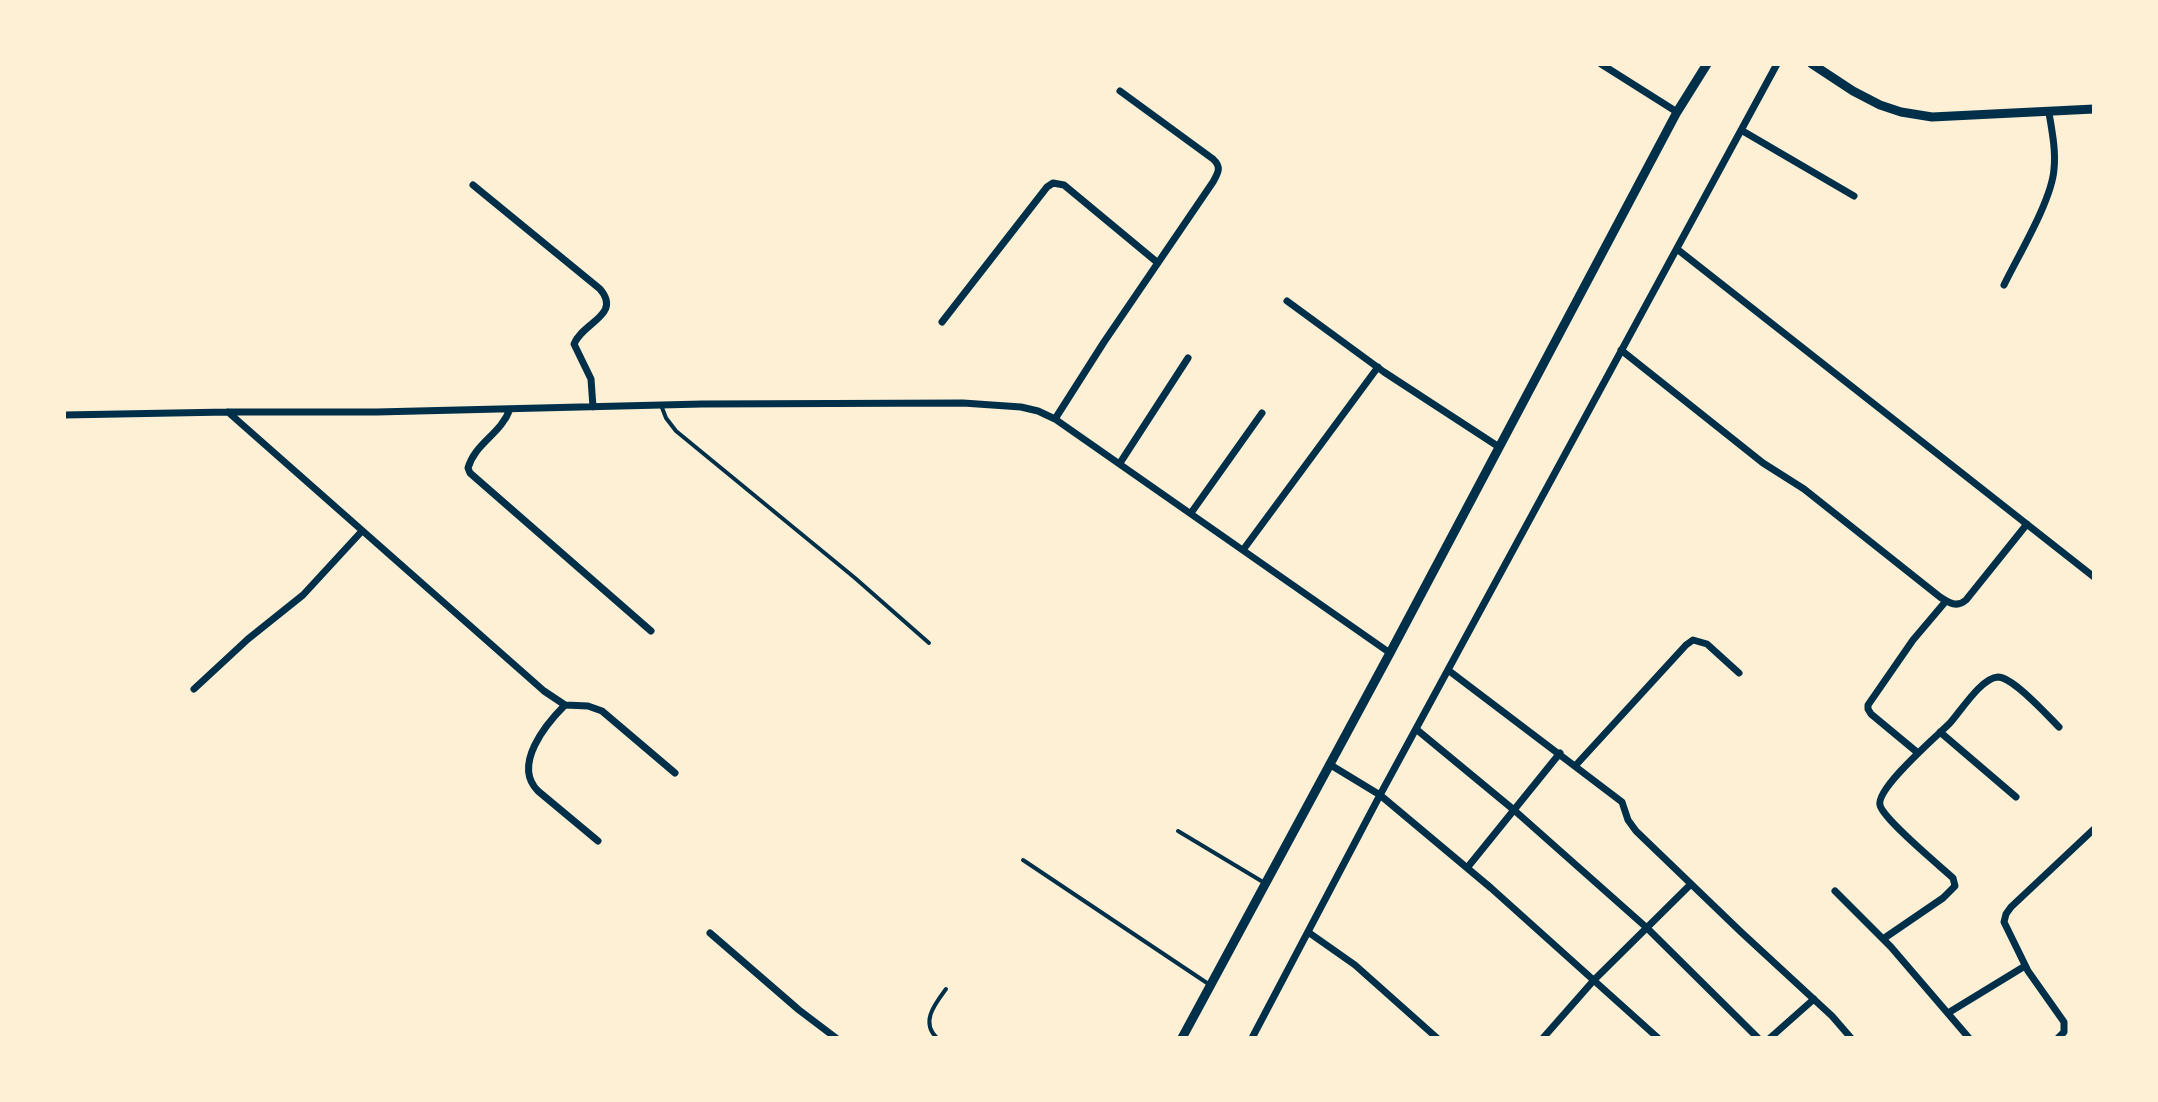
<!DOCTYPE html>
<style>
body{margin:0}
#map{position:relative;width:2158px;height:1102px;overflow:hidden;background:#fdf0d5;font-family:Ubuntu,sans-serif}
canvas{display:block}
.frame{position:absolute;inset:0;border:66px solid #fdf0d5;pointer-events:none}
</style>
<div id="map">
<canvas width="2158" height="1102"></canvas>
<div class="frame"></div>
</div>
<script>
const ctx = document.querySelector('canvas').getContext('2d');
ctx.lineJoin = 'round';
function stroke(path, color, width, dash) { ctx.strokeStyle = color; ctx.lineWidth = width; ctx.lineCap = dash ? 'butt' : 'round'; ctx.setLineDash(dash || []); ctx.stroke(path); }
const service = new Path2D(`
 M661,405L666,418L676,431L855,578L929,643
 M1178,831L1263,882
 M1023,860L1210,985
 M937,1038C920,1022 935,1004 946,989`);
const minor = new Path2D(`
 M1601,64L1677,112
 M1741,130L1854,196
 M473,185L600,289C622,315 583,322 574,344L591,379L593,407
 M1677,249L2094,577
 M2004,285C2018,256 2052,200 2054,169C2056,151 2052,131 2049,113
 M1287,301L1384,372L1499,447
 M942,322L1047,187L1053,183L1064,185L1158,263
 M1621,350L1763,463L1804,489L1940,597C1949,603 1957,608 1966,600L2027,524
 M510,409C501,434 475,443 468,468L470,473L651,631
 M228,412L544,691L565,705L588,706L602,711L675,773
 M64,415L228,412H377L702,404L963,403L1021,407L1038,411L1055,419L1390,653
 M1055,419L1104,342L1213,182C1218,173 1222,167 1213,159L1120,91
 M1120,463L1188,358
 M1191,513L1262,413
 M1243,550L1378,367
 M1448,670L1622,802L1628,820L1636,831L1741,932L1832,1016L1851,1038
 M194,689L248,639L303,595L362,531
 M565,705C546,724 512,765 538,791L598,841
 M1416,729L1514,810L1647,928L1758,1038
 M1940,732L2016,797
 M1918,753L1871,714L1868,709V705L1913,640L1946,601
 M1329,764L1380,795L1491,888L1658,1038
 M1576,765L1686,645L1693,640L1707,644L1739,673
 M1467,868L1560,753
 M1835,891L1891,947L1969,1038
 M1308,932L1355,965L1437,1038
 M710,933L799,1010L836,1038
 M1883,939L1943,898L1955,886L1953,878C1940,866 1883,819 1880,805C1876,788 1937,736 1950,723C1961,711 1981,678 1998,677C2013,677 2047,715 2059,727
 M1948,1013L2025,966
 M1252,1038L1380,795L1777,64
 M1543,1038L1594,980L1691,884
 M1770,1038L1814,999
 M2058,1038L2064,1032V1022L2028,971L2004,922L2006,914L2011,907L2094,829`);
const tertiary = new Path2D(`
 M1812,64L1853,91L1880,105L1901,112L1932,117L2094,109
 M1182,1038L1390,653L1677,112L1707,64`);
stroke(service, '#003049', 4);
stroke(minor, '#003049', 7);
stroke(tertiary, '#003049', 9);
</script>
